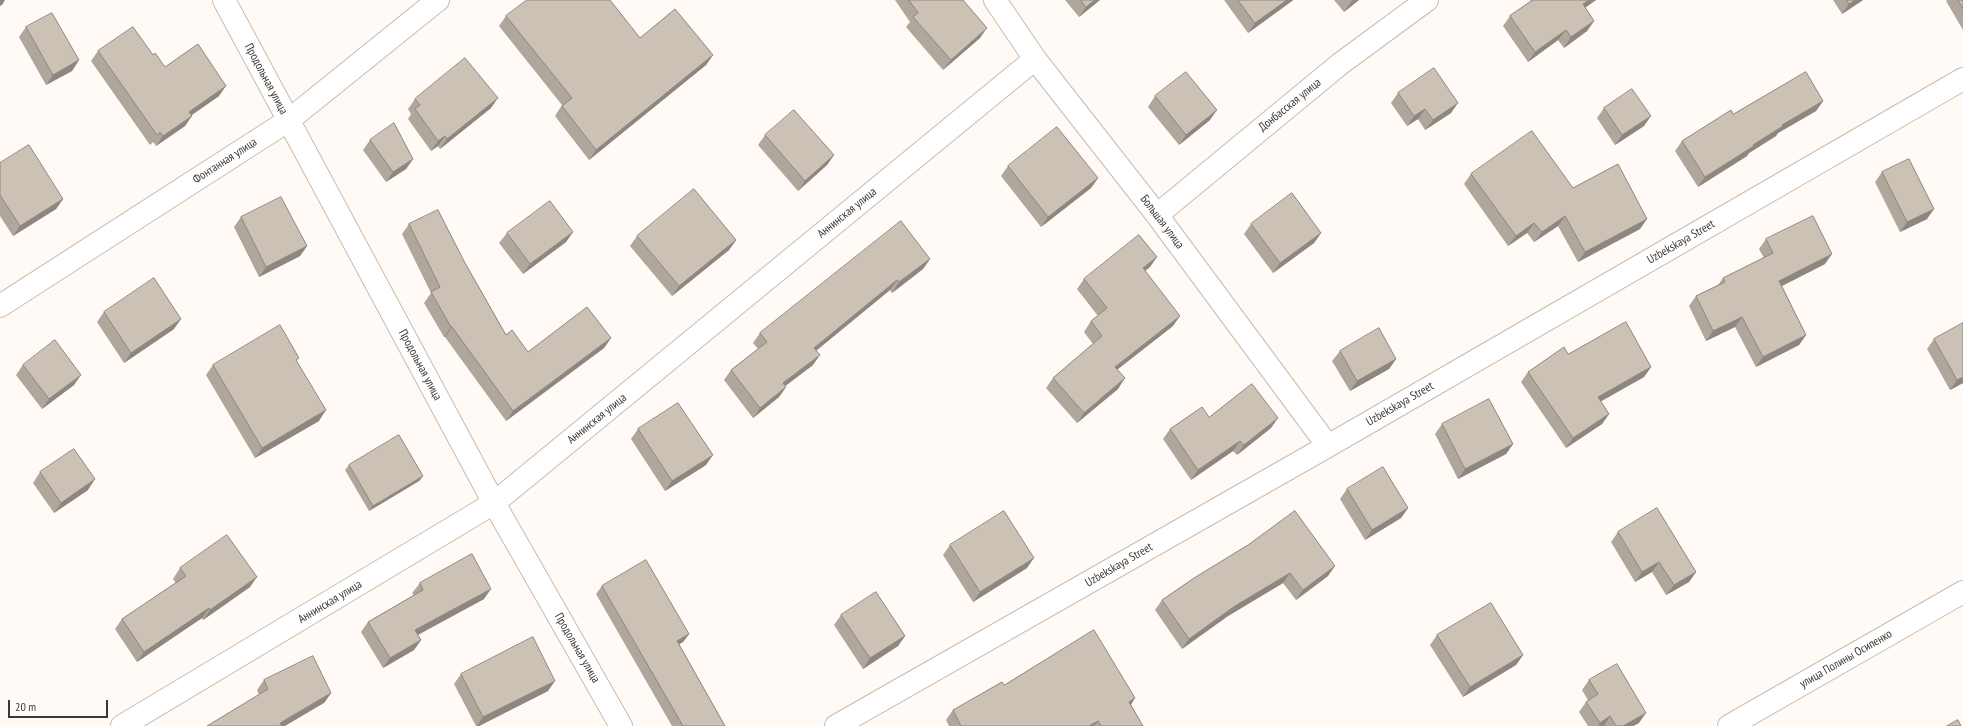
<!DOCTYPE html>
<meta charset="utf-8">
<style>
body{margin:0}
#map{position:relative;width:1963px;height:726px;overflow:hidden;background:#fffaf5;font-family:"PT Sans Narrow",sans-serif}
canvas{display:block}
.scale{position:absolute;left:8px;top:700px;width:100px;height:18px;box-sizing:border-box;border:2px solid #3d3834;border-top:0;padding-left:5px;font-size:12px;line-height:14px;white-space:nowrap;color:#3d3834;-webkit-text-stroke:3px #fff;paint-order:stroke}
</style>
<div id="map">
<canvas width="1963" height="726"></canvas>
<div class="scale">20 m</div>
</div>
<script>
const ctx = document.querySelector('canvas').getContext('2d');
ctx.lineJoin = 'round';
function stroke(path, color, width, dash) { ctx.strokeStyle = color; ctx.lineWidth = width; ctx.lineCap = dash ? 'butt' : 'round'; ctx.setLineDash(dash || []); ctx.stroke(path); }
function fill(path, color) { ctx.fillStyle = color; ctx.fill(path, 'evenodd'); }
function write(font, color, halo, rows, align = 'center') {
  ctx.font = font + ' "PT Sans Narrow",sans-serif'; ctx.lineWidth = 3; ctx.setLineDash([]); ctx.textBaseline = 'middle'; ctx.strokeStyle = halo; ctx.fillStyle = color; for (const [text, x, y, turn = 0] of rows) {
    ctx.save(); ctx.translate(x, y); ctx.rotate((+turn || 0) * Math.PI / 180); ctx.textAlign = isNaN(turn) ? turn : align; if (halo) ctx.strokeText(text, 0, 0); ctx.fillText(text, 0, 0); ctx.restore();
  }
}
const minor = new Path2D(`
 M995,0L1035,59L1157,215L1328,446
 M1157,215L1340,64L1427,0
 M122,726L494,503L1035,59
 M836,726L1328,446L1963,79`);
const major = new Path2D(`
 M224,0L494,503L621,726
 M0,306L289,120L438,0
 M1729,726L1963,592`);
const wall = new Path2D(`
 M895,0H963L980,38L943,70L906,27L910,22Z
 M1065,0H1100L1079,17Z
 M1224,0H1293L1292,1L1248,33Z
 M1334,0H1359L1344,12Z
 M1530,0H1596L1585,8L1594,21L1587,31L1564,48L1558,40L1528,62L1503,26L1510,16L1531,1Z
 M1833,0H1863L1842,14Z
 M1947,0H1963V30L1946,1Z
 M506,16L640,38L713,55L706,65L589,160L555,116L562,105L499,26Z
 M26,27L79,60L72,71L46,85L19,37Z
 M98,51L153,55L165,67L219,96L191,115L185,126L156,146L153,142L150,145L91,61Z
 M1398,93L1451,113L1425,130L1418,119L1407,126L1391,103Z
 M1155,96L1210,120L1179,145L1148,107Z
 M415,99L491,108L440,149L438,146L431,151L408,119L411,114L408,109Z
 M1823,101L1816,111L1778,133L1776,136L1749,153L1747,156L1698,187L1675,151L1682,141L1733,114Z
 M1604,108L1644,126L1615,145L1597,118Z
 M765,135L834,155L827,165L798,191L758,145Z
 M370,140L413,159L406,169L386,182L363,150Z
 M0,163L63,199L56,209L13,236L0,216Z
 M1008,166L1098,178L1091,188L1041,227L1001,176Z
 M1882,172L1927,219L1900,232L1875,182Z
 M1471,174L1573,188L1640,229L1578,262L1558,226L1534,242L1527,233L1508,246L1464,184Z
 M241,217L307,246L300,256L259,277L234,227Z
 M409,224L465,263L506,335L528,352L611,338L604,348L506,421L445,337H444L424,303L431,293L402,234Z
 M1251,224L1321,233L1314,243L1273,273L1244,234Z
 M573,232L566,242L523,274L499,243L507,233Z
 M637,236L736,240L729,250L672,296L630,246Z
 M1766,239L1825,264L1782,286L1806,335L1799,345L1756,367L1735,327L1706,341L1689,306L1696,296L1718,285L1723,278L1764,258L1759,249Z
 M930,259L923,269L892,293L890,290L816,351L813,365L785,386L786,387L779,397L753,418L724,380L731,370L758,349L753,343L760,333Z
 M1150,267L1145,271L1173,326L1117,369L1118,389L1077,423L1046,388L1053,378L1093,344L1084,332L1091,321L1098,316L1077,289L1084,279Z
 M104,312L174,329L124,363L97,322Z
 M1934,339L1963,383L1950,390L1927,349Z
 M1340,351L1396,359L1389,369L1350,391L1332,361Z
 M1568,354L1651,367L1644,377L1601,401L1609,414L1602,424L1566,448L1521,382L1528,372Z
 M297,361L319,421L255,458L206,375L213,365Z
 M23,365L74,385L42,409L16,375Z
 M1209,417L1271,428L1237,455L1233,451L1191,480L1163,439L1170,429Z
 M1442,424L1513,444L1506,454L1458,479L1435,434Z
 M638,429L706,465L665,491L631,439Z
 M349,465L423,476L419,481L369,511L345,470Z
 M40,472L88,490L54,513L33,483Z
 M1347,489L1408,508L1401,518L1365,540L1340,499Z
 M1618,532L1696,572L1689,582L1666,595L1652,572L1635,582L1611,542Z
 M950,545L1027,568L973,602L943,555Z
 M1248,545L1328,576L1296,600L1283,583L1228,616L1182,649L1155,610L1162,600Z
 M180,568L250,587L203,620L202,618L137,662L115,629L122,619L176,583L173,579Z
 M420,583L484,599L418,635L421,640L414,650L383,668L361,632L368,622L414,595L412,593Z
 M602,586L689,634L683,642L679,644L725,726H672L596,594Z
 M841,615L905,636L898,646L863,669L834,625Z
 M1437,635L1523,655L1516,665L1463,697L1430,645Z
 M461,674L548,691L479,726H476L454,684Z
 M264,680L331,693L324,703L259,695L257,690Z
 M1589,680L1639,723L1633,726H1588L1579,712L1586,702L1588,700L1582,690Z
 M1004,685L1135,698L1131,705L1143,726H949L946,720L953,710Z`);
const shadedWall = new Path2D(`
 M0,0H5L2,5L0,6Z
 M1095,0H1100L1079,17L1086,7Z
 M1287,0H1293L1292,1L1248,33L1255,23Z
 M1353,0H1359L1344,12L1351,2Z
 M1589,0H1596L1576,14L1583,4Z
 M1855,0H1863L1842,14L1849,4Z
 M1594,21L1587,31L1564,48L1571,37Z
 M987,28L980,38L943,70L951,60Z
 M1566,30L1558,40L1528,62L1535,52Z
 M713,55L706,65L589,160L596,150Z
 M79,60L72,71L46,85L53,75Z
 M226,86L219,96L182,122L189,112Z
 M498,98L491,108L440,149L447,139Z
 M1823,101L1816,111L1778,133L1776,136L1749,153L1747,156L1698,187L1705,177L1782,125Z
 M1458,103L1451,113L1425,130L1433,120Z
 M1425,109L1418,119L1407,126L1414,116Z
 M1217,110L1210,120L1179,145L1186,135Z
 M192,116L185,126L156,146L163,136Z
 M1651,116L1644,126L1615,145L1622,135Z
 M445,136L438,146L431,151L438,141Z
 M834,155L827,165L798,191L805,181Z
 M413,159L406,169L386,182L393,172Z
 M1098,178L1091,188L1041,227L1048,217Z
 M63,199L56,209L13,236L20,226Z
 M1934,209L1927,219L1900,232L1907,222Z
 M1565,216L1558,226L1534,242L1542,232Z
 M1647,219L1640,229L1578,262L1585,252Z
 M1534,223L1527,233L1508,246L1516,236Z
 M573,232L566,242L523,274L530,264Z
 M1321,233L1314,243L1273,273L1280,263Z
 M736,240L729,250L672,296L679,286Z
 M307,246L300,256L259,277L266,267Z
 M1832,254L1825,264L1772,291L1779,281Z
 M1157,257L1150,267L1136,278L1143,268Z
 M930,259L923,269L892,293L899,282Z
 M897,280L890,290L807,358L814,348Z
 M1180,316L1173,326L1108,377L1115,367Z
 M1742,317L1735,327L1706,341L1713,331Z
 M181,319L174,329L124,363L131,353Z
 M451,327H452L445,337H444Z
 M1806,335L1799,345L1756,367L1763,357Z
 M611,338L604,348L506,421L513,411Z
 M820,355L813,365L776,393L783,383Z
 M1396,359L1389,369L1350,391L1357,381Z
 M1651,367L1644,377L1591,407L1598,397Z
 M81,375L74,385L42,409L49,399Z
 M1963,377V383L1950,390L1957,380Z
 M1125,378L1118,389L1077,423L1084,413Z
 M786,387L779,397L753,418L760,408Z
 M326,410L319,421L255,458L262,448Z
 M1609,414L1602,424L1566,448L1573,438Z
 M1278,418L1271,428L1237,455L1244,445Z
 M1240,441L1233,451L1191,480L1198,470Z
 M1513,444L1506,454L1458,479L1465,469Z
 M713,455L706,465L665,491L672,481Z
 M423,476L419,481L369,511L373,506Z
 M95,479L88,490L54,513L61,503Z
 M1408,508L1401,518L1365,540L1372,530Z
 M1034,558L1027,568L973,602L980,592Z
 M1659,562L1652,572L1635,582L1642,572Z
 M1335,566L1328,576L1296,600L1303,590Z
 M1696,572L1689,582L1666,595L1674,585Z
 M1290,573L1283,583L1228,616L1182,649L1189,639L1235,606Z
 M257,577L250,587L203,620L210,610Z
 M491,589L484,599L408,640L415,630Z
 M209,608L202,618L137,662L144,652Z
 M689,634L683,642L671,649L677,641Z
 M905,636L898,646L863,669L870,658Z
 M421,640L414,650L383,668L390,658Z
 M1523,655L1516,665L1463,697L1470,687Z
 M555,681L548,691L479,726H477L483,717Z
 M331,693L324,703L285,726H278L280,723Z
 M1135,698L1128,708L1129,702Z
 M1646,713L1639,723L1633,726H1623Z
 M1610,716L1604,726H1598L1600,723Z
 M1098,721L1094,726H1089Z`);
const building = new Path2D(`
 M527,0H610L640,38L675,9L713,55L596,150L562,106L572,98L506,16Z
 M909,0H963L987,28L951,60L913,17L918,13Z
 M1081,0H1095L1086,7Z
 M1238,0H1287L1255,23Z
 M1533,0H1589L1583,4L1594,21L1571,37L1566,30L1535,52L1510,16Z
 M1847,0H1855L1849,4Z
 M1958,0H1963V8Z
 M52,13L79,60L53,75L26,27Z
 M133,27L153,55L155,53L165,67L198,44L226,86L189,112L192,116L163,136L160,132L157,135L98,51Z
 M465,58L498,98L447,139L445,136L438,141L415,109L420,105L415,99Z
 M1434,68L1458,103L1433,120L1425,109L1414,116L1398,93Z
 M1186,72L1217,110L1186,135L1155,96Z
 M1806,72L1823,101L1782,125L1783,126L1753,145L1754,146L1705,177L1682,141L1731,110L1733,114Z
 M1632,89L1651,116L1622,135L1604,108Z
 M794,110L834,155L805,181L765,135Z
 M394,123L413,159L393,172L370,140Z
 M1057,127L1098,178L1048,217L1008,166Z
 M1532,131L1573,188L1618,164L1647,219L1585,252L1565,216L1542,232L1534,223L1516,236L1471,174Z
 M29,145L63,199L20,226L0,195V163Z
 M1909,159L1934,209L1907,222L1882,172Z
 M694,189L736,240L679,286L637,236Z
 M1292,193L1321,233L1280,263L1251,224Z
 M281,197L307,246L266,267L241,217Z
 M550,201L573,232L530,264L507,233Z
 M438,210L465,263L506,335L512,330L528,352L587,307L611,338L513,411L452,327H451L431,292L440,287L409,224Z
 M1813,216L1832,254L1779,281L1806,335L1763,357L1742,317L1713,331L1696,296L1725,282L1723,278L1773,253L1766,239Z
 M901,221L930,259L899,282L897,280L814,348L820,355L783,383L786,387L760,408L731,370L767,342L760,333Z
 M1139,235L1157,257L1143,268L1180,316L1115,367L1125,378L1084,413L1053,378L1102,336L1091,321L1107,308L1084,279Z
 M154,278L181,319L131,353L104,312Z
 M1626,322L1651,367L1598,397L1609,414L1573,438L1528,372L1564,347L1568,354Z
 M1963,323V377L1957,380L1934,339Z
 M280,325L299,358L296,360L326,410L262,448L213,365Z
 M1379,328L1396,359L1357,381L1340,351Z
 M55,340L81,375L49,399L23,365Z
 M1252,384L1278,418L1244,445L1240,441L1198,470L1170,429L1202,407L1209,417Z
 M1489,399L1513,444L1465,469L1442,424Z
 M678,403L713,455L672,481L638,429Z
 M399,435L423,476L373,506L349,465Z
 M74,449L95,479L61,503L40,472Z
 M1383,467L1408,508L1372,530L1347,489Z
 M1657,508L1696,572L1674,585L1659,562L1642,572L1618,532Z
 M1004,511L1034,558L980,592L950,545Z
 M1295,511L1335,566L1303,590L1290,573L1235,606L1189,639L1162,600L1194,578L1248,545Z
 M227,535L257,577L210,610L209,608L144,652L122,619L186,576L180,568Z
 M472,554L491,589L415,630L421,640L390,658L368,622L423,590L420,583Z
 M646,560L689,634L677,641L725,726H683L602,586Z
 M876,592L905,636L870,658L841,615Z
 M1491,603L1523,655L1470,687L1437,635Z
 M1094,630L1135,698L1129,702L1143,726H1101L1098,721L1089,726H961L953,710L1002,682L1004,685Z
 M533,637L555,681L483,717L461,674Z
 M313,656L331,693L280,723L282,726H207L268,689L264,680Z
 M1617,664L1646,713L1623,726H1616L1610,716L1600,723L1586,702L1598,694L1589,680Z
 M1958,720L1961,726H1947Z`);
const streetNames = [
 ["Продольная улица",266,79,62],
 ["Донбасская улица",1290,105,-39],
 ["Фонтанная улица",225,161,-33],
 ["Аннинская улица",847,213,-39],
 ["Большая улица",1162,222,53],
 ["Uzbekskaya Street",1681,242,-30],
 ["Продольная улица",420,365,62],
 ["Uzbekskaya Street",1400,404,-30],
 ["Аннинская улица",597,419,-39],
 ["Uzbekskaya Street",1119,565,-30],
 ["Аннинская улица",330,602,-31],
 ["Продольная улица",577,648,60],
 ["улица Полины Осипенко",1846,659,-30]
];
stroke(minor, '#c7bcb1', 24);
stroke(major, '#c7bcb1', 24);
stroke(minor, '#fff', 22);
stroke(major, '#fff', 22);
fill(wall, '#afa69c');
fill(shadedWall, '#8e877f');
fill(building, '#cbc1b5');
stroke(building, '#8e877f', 1);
write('12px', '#3d3834', '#fff', streetNames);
</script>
